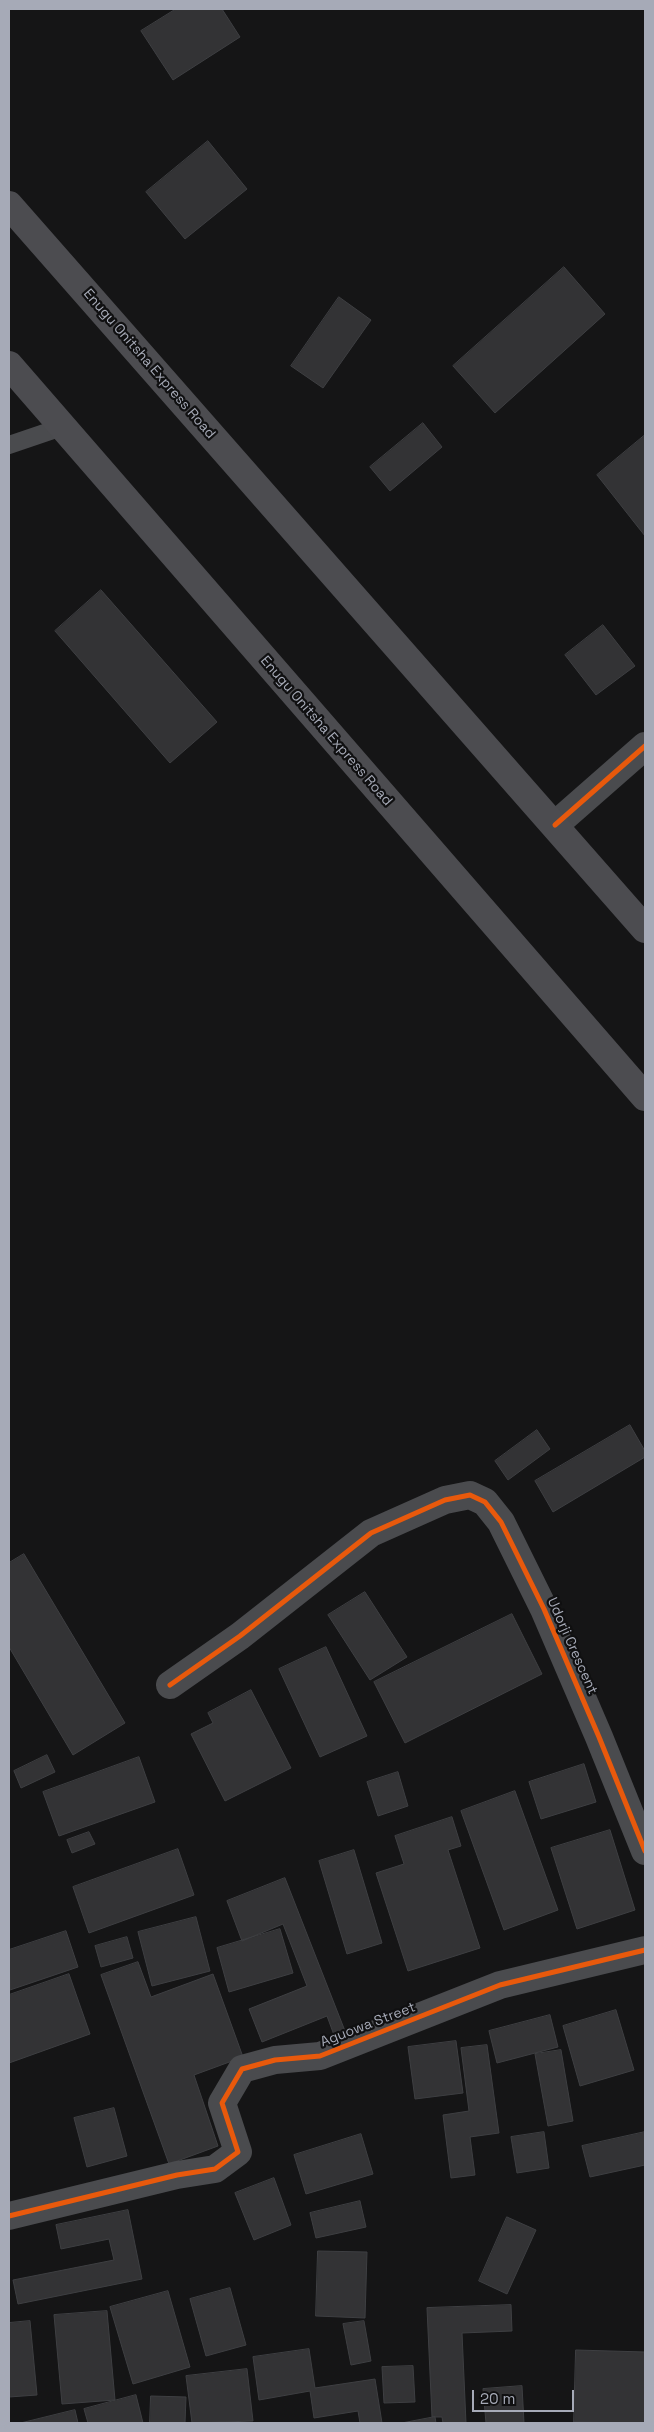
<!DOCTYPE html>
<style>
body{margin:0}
#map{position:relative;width:654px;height:2432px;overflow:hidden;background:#151516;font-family:"Space Grotesk",sans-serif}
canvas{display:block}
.frame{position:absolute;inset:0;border:10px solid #a6aab7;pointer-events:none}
.scale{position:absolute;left:472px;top:2390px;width:102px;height:22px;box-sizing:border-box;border:2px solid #a6aab7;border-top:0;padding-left:6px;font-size:15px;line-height:18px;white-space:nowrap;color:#a6aab7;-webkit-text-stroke:4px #101011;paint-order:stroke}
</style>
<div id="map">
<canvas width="654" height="2432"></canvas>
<div class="frame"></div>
<div class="scale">20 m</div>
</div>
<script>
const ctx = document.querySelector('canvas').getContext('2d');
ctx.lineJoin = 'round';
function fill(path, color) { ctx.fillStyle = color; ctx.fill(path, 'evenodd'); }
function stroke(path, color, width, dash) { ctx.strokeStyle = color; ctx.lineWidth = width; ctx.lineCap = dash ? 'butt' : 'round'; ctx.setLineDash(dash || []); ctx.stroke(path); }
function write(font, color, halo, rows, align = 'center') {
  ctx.font = font + ' "Space Grotesk",sans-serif'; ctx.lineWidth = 4.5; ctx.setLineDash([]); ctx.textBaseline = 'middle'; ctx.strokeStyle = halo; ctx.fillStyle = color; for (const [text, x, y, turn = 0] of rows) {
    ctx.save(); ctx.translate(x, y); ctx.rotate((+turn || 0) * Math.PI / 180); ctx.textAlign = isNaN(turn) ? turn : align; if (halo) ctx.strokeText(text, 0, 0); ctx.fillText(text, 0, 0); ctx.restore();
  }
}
const building = new Path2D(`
 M176,9H222L240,37L173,80L141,31Z
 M208,141L247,189L185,239L146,192Z
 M564,267L605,314L495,413L453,366Z
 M339,297L371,320L323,388L291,366Z
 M423,423L442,447L390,491L370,467Z
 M645,435V536L597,475Z
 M101,590L217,722L170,763L55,631Z
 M603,625L635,666L596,695L565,655Z
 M630,1425L645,1451V1457L553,1512L535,1481Z
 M537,1430L550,1449L508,1480L495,1461Z
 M24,1554L125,1723L73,1755L9,1647V1563Z
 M365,1592L407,1657L370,1680L328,1615Z
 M512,1614L542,1674L405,1743L374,1682Z
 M326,1647L367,1736L320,1757L279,1669Z
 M251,1690L291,1768L225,1801L191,1734L213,1723L208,1713Z
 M47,1755L55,1772L21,1788L14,1771Z
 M139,1757L155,1802L59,1836L43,1792Z
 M584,1764L596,1802L541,1819L529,1782Z
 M398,1772L408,1806L378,1816L367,1782Z
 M515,1791L558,1910L504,1930L461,1811Z
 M452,1817L461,1846L448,1850L480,1948L408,1971L376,1873L404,1864L395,1836Z
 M610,1830L635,1910L577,1929L551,1848Z
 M89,1832L95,1844L72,1853L67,1840Z
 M178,1849L194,1895L89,1933L73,1887Z
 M354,1850L382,1943L347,1954L319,1861Z
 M285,1878L345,2031L334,2035L327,2016L262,2042L249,2009L307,1986L283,1924L242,1941L227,1901Z
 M196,1917L210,1971L152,1986L138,1932Z
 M280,1929L293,1973L229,1992L217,1948Z
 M66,1931L78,1967L10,1990L9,1950Z
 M127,1937L133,1958L101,1967L95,1946Z
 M138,1962L151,1997L213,1974L243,2057L194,2075L218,2146L169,2164L101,1975Z
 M69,1974L90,2034L9,2063V1995Z
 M616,2010L634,2070L580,2086L563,2026Z
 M550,2015L558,2047L497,2063L489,2031Z
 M456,2041L463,2093L415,2099L408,2047Z
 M487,2045L499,2133L470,2137L475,2175L451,2178L443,2115L469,2111L461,2048Z
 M561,2050L573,2121L548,2126L535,2054Z
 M114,2108L127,2156L87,2167L74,2118Z
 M544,2132L549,2168L517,2173L511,2137Z
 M645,2132V2165L590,2177L582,2146Z
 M361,2134L373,2174L306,2194L294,2155Z
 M274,2178L291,2225L254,2240L235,2193Z
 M360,2201L366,2227L316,2238L310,2213Z
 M128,2210L142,2279L18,2304L13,2280L114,2260L109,2239L61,2249L56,2225Z
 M507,2217L536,2230L507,2294L479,2281Z
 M318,2251L367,2252L365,2318L316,2316Z
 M230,2288L246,2345L206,2356L190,2299Z
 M168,2291L190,2367L133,2384L110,2307Z
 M511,2305L512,2331L462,2333L466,2423H443L442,2417H432L427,2308Z
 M107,2311L115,2400L62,2404L54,2315Z
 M30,2321L37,2395L9,2397V2323Z
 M364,2321L371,2361L351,2365L343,2324Z
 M309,2349L315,2388L375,2379L382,2423H360L358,2411L314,2418L310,2391L259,2400L253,2357Z
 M576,2350L645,2352V2423L574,2422Z
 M413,2366L415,2402L384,2403L382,2367Z
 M247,2369L253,2421L192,2423L186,2376Z
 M522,2386L524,2423H486L483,2389Z
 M136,2395L143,2423H88L84,2409Z
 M151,2396L186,2397L185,2423H150Z
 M75,2410L78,2423H21Z
 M435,2417L436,2423H402Z`);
const service = new Path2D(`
 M9,445L62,427`);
const minor = new Path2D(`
 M555,825L645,746
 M170,1685L240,1636L371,1533L445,1500L470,1495L485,1502L501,1522L544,1609L599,1737L645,1851
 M9,2216L177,2175L215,2169L238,2152L222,2103L242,2069L275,2060L320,2056L500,1985L645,1950`);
const trunk = new Path2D(`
 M9,205L645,929
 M9,365L645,1097`);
const cycleway = new Path2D(`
 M555,825L645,746
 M170,1685L240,1636L371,1533L445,1500L470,1495L485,1502L501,1522L544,1609L599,1737L645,1851
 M9,2216L177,2175L215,2169L238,2152L222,2103L242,2069L275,2060L320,2056L500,1985L645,1950`);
const streetNames = [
 ["Enugu Onitsha Express Road",149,364,49],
 ["Enugu Onitsha Express Road",326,731,49],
 ["Udorji Crescent",572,1646,66],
 ["Aguowa Street",368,2025,-21]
];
fill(building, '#333335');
stroke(building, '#3e3f42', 1);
stroke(service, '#4a4b4e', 18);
stroke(minor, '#4a4b4e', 28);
stroke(trunk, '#4c4c50', 28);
stroke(cycleway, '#e8590c', 5);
write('14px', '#a6aab7', '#101011', streetNames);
</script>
